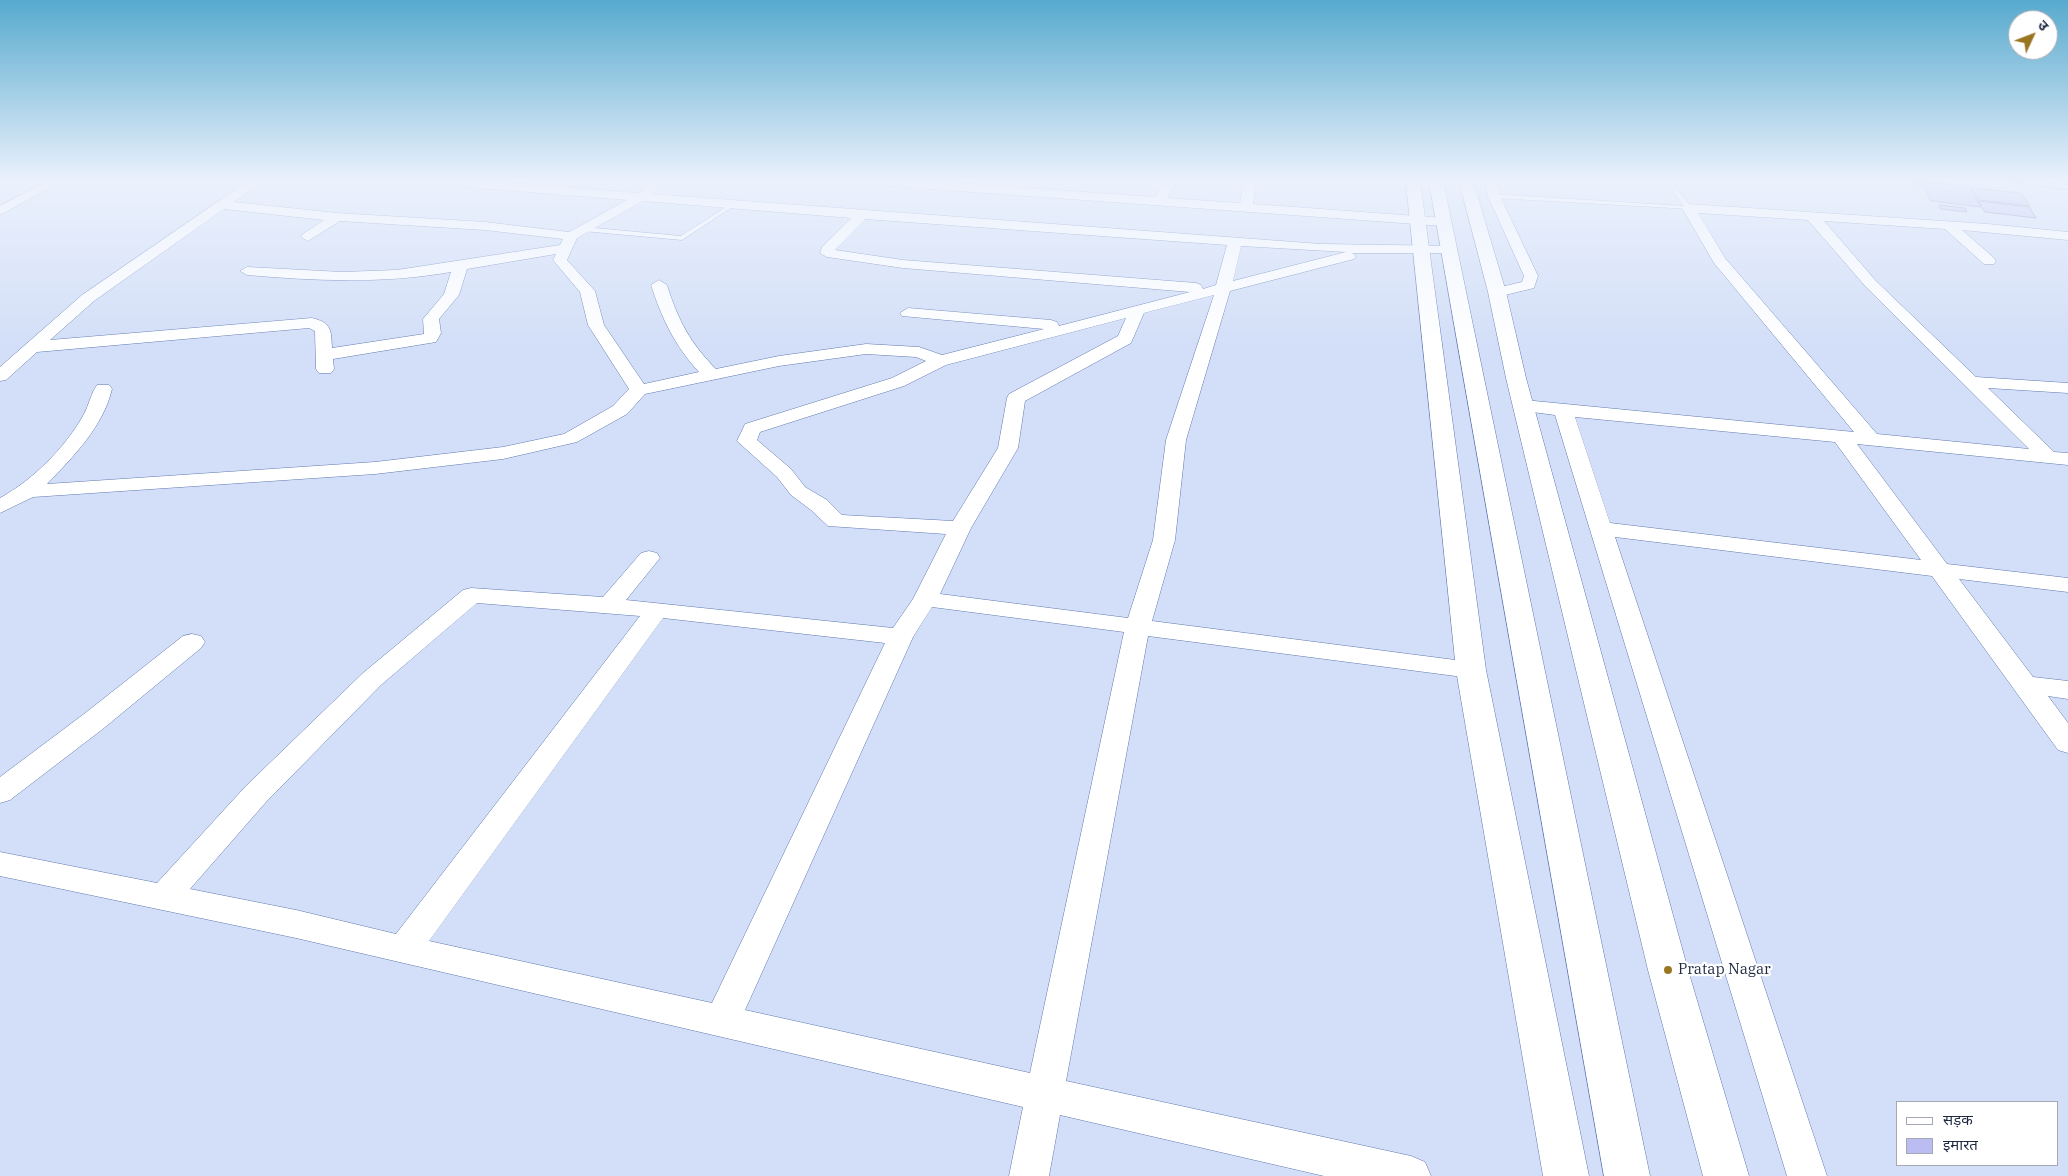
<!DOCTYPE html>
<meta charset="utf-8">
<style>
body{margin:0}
#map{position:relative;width:2068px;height:1176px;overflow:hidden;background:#d3dff8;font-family:"IBM Plex Serif","Noto Sans Devanagari",serif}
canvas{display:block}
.legend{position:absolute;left:1896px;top:1101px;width:162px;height:65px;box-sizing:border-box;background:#fff;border:1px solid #a5a9b3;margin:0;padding:6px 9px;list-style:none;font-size:15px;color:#1e2940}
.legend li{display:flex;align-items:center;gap:10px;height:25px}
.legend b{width:25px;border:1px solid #a5a9b3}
.north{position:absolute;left:2008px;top:10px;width:50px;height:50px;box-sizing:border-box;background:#fff;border:1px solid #a5a9b3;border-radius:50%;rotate:47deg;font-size:14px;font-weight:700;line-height:20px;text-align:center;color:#1e2940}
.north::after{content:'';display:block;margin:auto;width:18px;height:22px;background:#9b7622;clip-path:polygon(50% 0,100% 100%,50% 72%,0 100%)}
</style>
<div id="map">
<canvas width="2068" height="1176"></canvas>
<ul class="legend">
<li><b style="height:6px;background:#fff"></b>सड़क</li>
<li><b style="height:14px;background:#bbbcf2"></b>इमारत</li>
</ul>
<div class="north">उ</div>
</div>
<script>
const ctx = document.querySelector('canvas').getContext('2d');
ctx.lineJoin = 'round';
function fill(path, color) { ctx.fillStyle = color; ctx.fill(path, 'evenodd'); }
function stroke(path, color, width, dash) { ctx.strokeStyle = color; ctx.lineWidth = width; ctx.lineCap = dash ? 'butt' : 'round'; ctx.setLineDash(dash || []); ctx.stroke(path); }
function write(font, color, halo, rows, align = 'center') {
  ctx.font = font + ' "IBM Plex Serif",serif'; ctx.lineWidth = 4.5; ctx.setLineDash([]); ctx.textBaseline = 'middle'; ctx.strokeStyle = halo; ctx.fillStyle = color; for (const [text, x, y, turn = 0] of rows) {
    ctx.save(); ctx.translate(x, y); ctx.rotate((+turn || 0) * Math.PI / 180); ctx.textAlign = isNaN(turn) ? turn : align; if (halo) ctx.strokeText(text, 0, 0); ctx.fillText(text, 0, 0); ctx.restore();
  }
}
const building = new Path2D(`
 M1913,181L1969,186L1981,207L1931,201L1923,186L1914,185Z
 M1972,188L2021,193L2030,206L1979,200Z
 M1979,201L2029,207L2036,218L1985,212Z
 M1939,205L1965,208L1967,212L1941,209Z`);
const lane = new Path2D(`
 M1665,181H1671L1691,207V209L1494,198L1491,196L1494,194L1684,206Z
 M2007,181H2028L2068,185V189Z
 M732,203L737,204L682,240L583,231L580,229L583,227L681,236Z`);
const street = new Path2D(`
 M47,181H62L0,215V206Z
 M248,181H262L234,202L337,213L485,222L569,232L627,200L442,185L436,181H489L638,193L653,181H667L652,194L1321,244L1455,246L1457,249L1455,252L1450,253H1352L1356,256L1354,259L1230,291L1186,440L1175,540L1152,621L1471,662L1480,664L1484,670L1480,676L1471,678L1148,636L1066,1081L1411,1156L1425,1162L1431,1176H1324L1060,1115L1049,1176H1009L1023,1107L296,938L0,876V852L157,883L246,786L363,673L463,590L471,588L603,597L641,553L649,551L657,553L660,558L626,600L893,628L913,599L946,534L828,526L811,510L791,495L777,477L737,441L745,424L892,378L926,361L916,357L866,354L779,366L645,394L627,414L577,442L503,459L375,474L33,497L0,513V498C33,480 66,447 84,414C89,405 91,393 97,385H109L112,389C103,427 73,457 47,484L375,462L503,447L564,434L613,406L629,389L588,325L580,292L553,260L556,254L467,269L459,295L439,319L441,333L436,342L333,359L334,369L331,373H319L316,369L315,331L309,328L37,352L6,380L0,381V367L82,295ZM643,201L851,218L822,247L820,253L827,257L903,268L1190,292L1059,326L1057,322L1051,320L908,308L900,313L902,316L1044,329L942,355L919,347L866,344L779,356L716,369C690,343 678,320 667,285L659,280L651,285C662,319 675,346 699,372L644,384L604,325L595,291L567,260L577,238ZM224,209L324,220L303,234L301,237L308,241L340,221L485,230L563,239L560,245L397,270L342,272L247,267L240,271L247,275C316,281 383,284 451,272L444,294L423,319L424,334L332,348C331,330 332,323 312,318L50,340L94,301ZM865,219L1227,245L1216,285L1203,289L1201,285L1196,283L903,260L835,250ZM1241,246L1346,252L1233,281ZM1214,295L1166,440L1153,540L1128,618L940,594L971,528L1018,448L1025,401L1131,343L1144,313ZM1126,318L1118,336L1009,394L1007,398L998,448L953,521L842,515L827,500L805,487L791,469L757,440L760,432L904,386L946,365ZM477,603L640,616L396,934L296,910L190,889L266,802L381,685ZM932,607L1124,632L1030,1073L745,1010L913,637ZM663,618L885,643L712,1003L429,941Z
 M869,181H957L956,183L1155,197L1165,181H1177L1167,198L1240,203L1244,181H1256L1253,204L1444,218L1451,222L1444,226L875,185Z
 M1485,181H1497L1500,196L1538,276L1534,288L1497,297L1489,292L1492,289L1522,282L1524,276L1488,196Z
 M1689,204L1988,224L2068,232V240L1962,230L1994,258L1996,261L1994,264H1984L1945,229L1824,221L1876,281L1976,377L2068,383V393L1988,388L2054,452L2068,453V465L1857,444L1947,564L2068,578V592L1959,579L2033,677L2068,681V699L2048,696L2068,723V753L2058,750L1932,576L1615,537L1827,1176H1787L1555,415L1517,410L1515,406L1517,402L1524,400L1854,432L1714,263L1682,208ZM1698,213L1808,220L1866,287L2029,449L1877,434L1725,258ZM1575,417L1835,442L1921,560L1610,523Z
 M192,634L201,636L205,642L201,648L104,728L10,800L0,803V777L84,714L183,636Z`);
const secondary = new Path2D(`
 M1406,181H1420L1486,670L1589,1176H1543L1456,670Z`);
const highway = new Path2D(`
 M1429,181H1443L1650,1176H1604Z
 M1459,181H1473L1506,292L1526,378L1688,970L1749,1176H1703L1648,970L1506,378L1488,292Z`);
const markers = [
 [1668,970,5,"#9b7622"]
];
const nearPoinames = [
 ["Pratap Nagar",1678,970]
];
fill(building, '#bbbcf2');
stroke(building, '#7776b2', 1);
stroke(lane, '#5f79b0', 1);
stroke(street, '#5f79b0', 1);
stroke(secondary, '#5f79b0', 1);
stroke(highway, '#5f79b0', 1);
fill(lane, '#fff');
fill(street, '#fff');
fill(secondary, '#fff');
fill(highway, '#fff');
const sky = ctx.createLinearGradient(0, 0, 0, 346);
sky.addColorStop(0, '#57aace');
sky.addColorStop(0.52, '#ebf1fc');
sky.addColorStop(1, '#ebf1fc00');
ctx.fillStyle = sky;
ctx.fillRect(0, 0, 2068, 346);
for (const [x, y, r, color] of markers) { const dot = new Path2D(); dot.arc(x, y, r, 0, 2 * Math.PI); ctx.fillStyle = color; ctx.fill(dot); stroke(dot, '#fff', 2); }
write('15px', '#1e2940', '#fff', nearPoinames, 'left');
</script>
